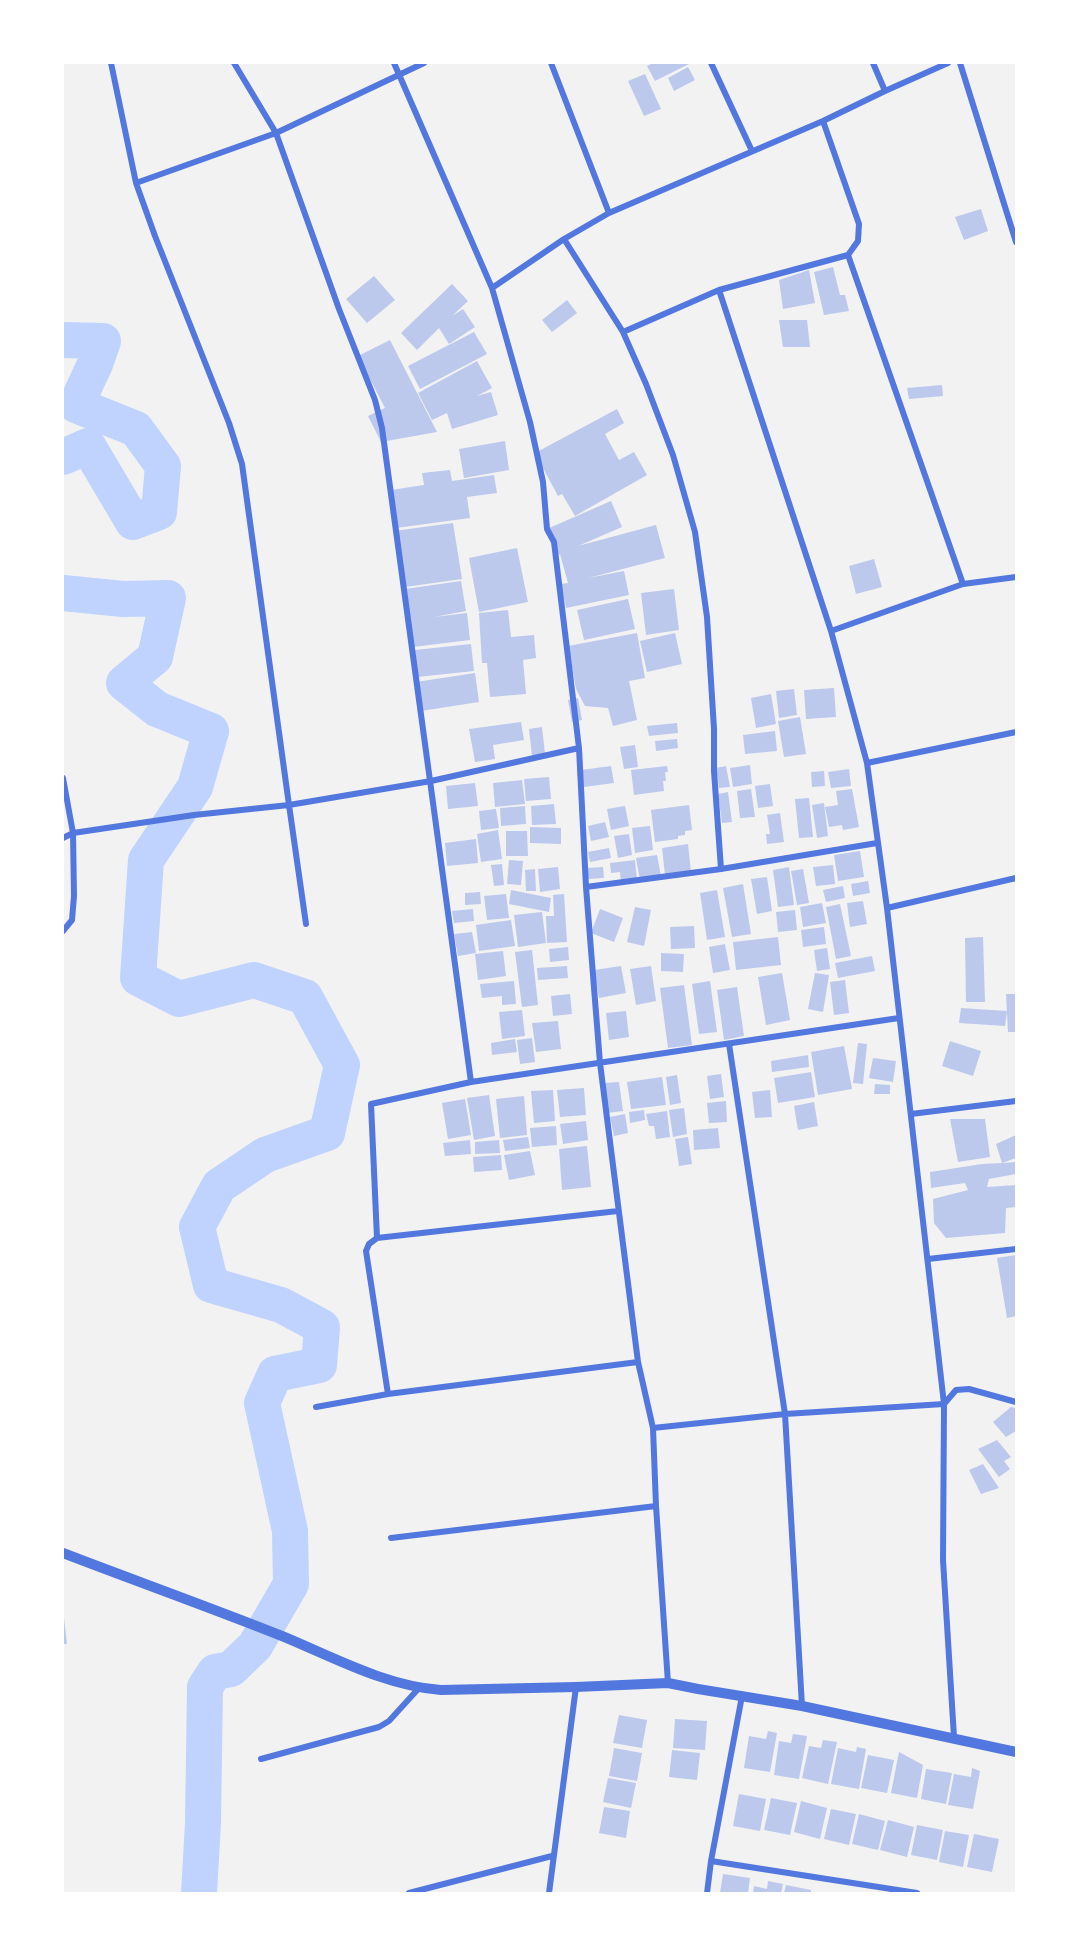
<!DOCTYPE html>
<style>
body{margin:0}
#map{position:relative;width:1079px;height:1956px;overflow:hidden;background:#f2f2f2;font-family:"Archivo Narrow",sans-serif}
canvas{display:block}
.frame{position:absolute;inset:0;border:64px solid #fff;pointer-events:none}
</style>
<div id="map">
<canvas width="1079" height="1956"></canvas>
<div class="frame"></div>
</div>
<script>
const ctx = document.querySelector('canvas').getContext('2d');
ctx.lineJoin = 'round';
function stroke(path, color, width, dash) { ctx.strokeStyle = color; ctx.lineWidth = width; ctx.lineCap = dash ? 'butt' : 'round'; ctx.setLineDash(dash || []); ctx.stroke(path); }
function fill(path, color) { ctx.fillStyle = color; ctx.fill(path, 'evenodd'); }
const river = new Path2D(`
 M63,340L103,341L95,364L76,405L136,429L163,466L159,512L133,522L88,446L63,457
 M63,593L123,599L168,598L155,657L124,683L157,709L211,731L195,787L146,860L138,978L179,999L254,980L305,997L342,1065L327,1133L265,1155L219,1186L197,1227L211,1285L281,1305L322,1327L319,1365L275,1374L262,1403L290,1531L291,1584L255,1646L231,1669L215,1672L205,1687L203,1823L199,1893`);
const building = new Path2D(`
 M653,63H691L655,81L647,66Z
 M688,67L695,80L674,91L668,78Z
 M645,74L661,109L644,116L628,81Z
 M981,209L988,231L964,240L955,217Z
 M833,267L840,295H845L849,311L824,315L814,272Z
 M809,270L815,303L783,309L779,280Z
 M374,276L395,300L367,323L346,299Z
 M452,284L468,301L452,316L463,309L475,327L449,344L439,328L417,350L401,333Z
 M567,300L577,313L552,332L542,320Z
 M779,320H807L810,347H783Z
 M474,332L487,354L420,389L408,366Z
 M390,340L437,432L381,442L368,416L385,408L358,356Z
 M477,361L492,388L477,396L491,392L498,415L452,429L447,413L432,420L418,393Z
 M942,385L943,396L909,399L907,388Z
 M617,409L624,423L605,434L619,460L634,452L647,475L575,516L562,494L558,496L535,453Z
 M505,441L509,470L464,478L459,449Z
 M450,470L452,481L494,475L497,493L467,497L470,518L396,528L391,490L424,485L422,473Z
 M611,501L622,527L578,546L656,525L665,558L588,578L624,571L629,595L566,608L561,584L568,583L560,554L558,555L547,529Z
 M453,523L462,579L405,587L394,531Z
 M517,548L528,602L479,612L469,558Z
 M874,559L882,587L856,594L849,566Z
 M461,581L466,611L434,617L467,613L470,640L413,647L405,589Z
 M674,589L679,630L646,635L641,593Z
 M628,599L635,629L584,640L577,610Z
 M508,610L511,637L534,635L536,658L523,660L526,694L490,697L487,663H482L479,613Z
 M637,633L645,678L629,681L637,720L613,726L608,708L585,706L576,689L568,646Z
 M675,633L682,664L647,672L640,641Z
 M471,644L474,671L417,677L415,650Z
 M475,673L479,702L421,711L416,682Z
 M834,688L836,717L806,719L804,690Z
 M794,689L797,715L779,718L776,691Z
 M771,694L776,724L756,728L751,698Z
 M578,698L582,720L572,722L568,700Z
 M800,717L806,754L784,757L778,721Z
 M521,722L524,740L493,745L495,759L475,762L469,729Z
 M677,723L678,733L649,736L647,726Z
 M542,727L545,754L532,756L529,729Z
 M775,731L777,751L745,754L743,735Z
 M677,739L678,748L656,751L655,741Z
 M635,745L638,767L624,769L620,747Z
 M750,765L752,784L733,787L730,768Z
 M611,766L614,783L584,787L581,770Z
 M667,766L668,772H665L666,781H663L664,791L634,795L631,770Z
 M726,766L730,787L719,788L716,768Z
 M849,769L851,786L831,788L828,772Z
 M824,771L825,786L812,787L811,772Z
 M549,777L551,799L526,801L524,779Z
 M522,780L525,804L495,807L493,783Z
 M475,783L478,806L448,809L446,786Z
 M770,784L773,806L758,808L755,786Z
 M751,789L755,817L740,818L737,791Z
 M852,789L859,827L843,830L842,825L829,827L825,807L838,805L836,791Z
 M728,792L732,822L722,823L718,794Z
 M809,798L813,837L799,838L795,799Z
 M824,803L828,836L817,838L812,805Z
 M554,804L556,824L532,825L531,806Z
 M689,805L692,830L685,831V835L678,836V839L655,842L651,810Z
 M525,806L526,824L501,826L500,808Z
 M625,806L629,826L611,830L607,809Z
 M496,809L499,828L481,830L479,811Z
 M780,813L784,842L767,844L766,834H770L767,815Z
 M605,822L609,837L591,841L588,826Z
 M650,826L653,850L635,853L632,828Z
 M530,827L561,828V844L530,843Z
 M498,830L502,859L481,862L477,834Z
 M506,831H527L528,856H506Z
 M629,834L632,855L618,858L614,836Z
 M476,839L478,863L447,866L445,843Z
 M688,844L691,872L665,875L662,848Z
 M609,848L611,858L590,862L588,852Z
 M860,851L864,877L838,881L834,855Z
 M657,855L661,876L640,880L636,858Z
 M509,860L523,861L521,885L507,884Z
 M635,860L637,880L621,882L620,872L611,873L610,863Z
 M502,864L504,885L494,886L491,865Z
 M833,865L835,884L816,886L813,867Z
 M558,867L560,889L540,892L538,869Z
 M603,867L604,878L587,879L586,868Z
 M789,867L794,905L778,907L773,870Z
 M535,869L536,891H526L525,870Z
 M803,869L809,903L797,905L791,871Z
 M767,877L772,911L757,914L751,879Z
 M868,881L870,893L853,896L851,884Z
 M743,884L751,934L732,937L723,888Z
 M843,886L845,898L826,902L823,890Z
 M511,890L551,898L549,912L509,904Z
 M717,890L725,937L707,940L700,893Z
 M480,892L481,904L465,905V893Z
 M506,894L509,918L487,920L484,896Z
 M564,894L567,942L547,943L546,916H554L553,895Z
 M863,901L867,924L850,927L847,903Z
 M822,903L826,923L803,927L800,907Z
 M840,904L851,956L836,959L826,907Z
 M635,907L651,910L644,946L627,942Z
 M473,909L474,921L454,923L452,911Z
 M600,909L623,918L614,942L591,933Z
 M795,910L797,930L778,932L776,912Z
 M542,912L546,943L518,947L514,915Z
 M511,920L515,946L479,951L476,925Z
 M694,926L695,948L671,949L670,927Z
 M824,927L826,944L803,947L801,930Z
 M472,932L476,953L458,956L454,934Z
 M778,937L781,965L736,970L733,942Z
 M983,937L985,1002H966L965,938Z
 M725,944L730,970L713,973L709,947Z
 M568,947L569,960L550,962L549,949Z
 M827,948L830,969L817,971L814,950Z
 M532,950L538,1005L522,1007L515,952Z
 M503,951L506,976L478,980L475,954Z
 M661,953L684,954L683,972L661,971Z
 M872,956L875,971L838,978L835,963Z
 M567,966L568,978L538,980L537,968Z
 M621,966L626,993L599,998L594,970Z
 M651,966L656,1001L636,1005L630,969Z
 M782,973L790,1020L766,1025L758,977Z
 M815,973L829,975L823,1012L808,1009Z
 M845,980L849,1013L834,1015L830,982Z
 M514,981L516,1004L502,1005V996L482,998L480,984Z
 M710,981L717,1032L699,1034L692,984Z
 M684,985L692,1045L668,1048L660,988Z
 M737,987L744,1036L724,1040L717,990Z
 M570,994L572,1014L553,1016L551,996Z
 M1006,994H1016V1032H1008Z
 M961,1008L1007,1011L1005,1026L959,1023Z
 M522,1010L525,1036L502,1039L499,1012Z
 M626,1011L629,1037L609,1040L606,1013Z
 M558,1021L561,1049L536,1052L532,1023Z
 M532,1038L535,1062L520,1064L517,1040Z
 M515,1039L517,1052L492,1055L491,1043Z
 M950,1041L981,1051L973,1076L942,1066Z
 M858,1043L867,1044L863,1084L853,1083Z
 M844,1046L852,1089L818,1095L811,1052Z
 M808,1055L809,1067L772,1072L771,1061Z
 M873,1058L896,1061L893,1082L869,1078Z
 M811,1072L815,1097L778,1103L774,1078Z
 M721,1074L724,1097L710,1099L707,1076Z
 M677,1075L681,1103L670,1105L666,1077Z
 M662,1077L666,1105L631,1109L627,1082Z
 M619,1082L623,1111L607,1113L604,1083Z
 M875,1084L890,1085V1094H874Z
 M584,1088L586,1115L560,1117L557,1090Z
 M553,1090L555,1121L534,1123L531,1091Z
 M770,1090L772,1117L755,1118L752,1092Z
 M489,1095L495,1136L474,1140L467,1098Z
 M524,1096L527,1135L500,1138L496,1099Z
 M465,1099L471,1135L448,1139L442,1103Z
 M726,1101L727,1122L709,1123L707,1103Z
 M814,1102L818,1126L798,1130L794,1106Z
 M684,1108L687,1134L673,1137L669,1110Z
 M644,1110L645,1120L630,1123L629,1112Z
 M667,1111L670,1137L656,1139L654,1126H649L646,1114Z
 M625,1114L628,1133L614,1136L610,1117Z
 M950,1119H985L990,1157L958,1162Z
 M586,1121L588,1140L563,1144L560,1124Z
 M556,1126L557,1145L532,1147L530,1128Z
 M718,1128L720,1148L694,1150L693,1130Z
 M1016,1135V1158L1002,1163L1016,1162V1174L989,1179L987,1187L1016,1185V1207L1006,1208L1005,1233L946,1238L934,1223L933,1199L968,1190L965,1183L931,1188L930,1172L982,1164L1002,1163L996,1144Z
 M528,1137L530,1148L505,1151L503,1140Z
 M688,1137L692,1164L679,1166L675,1139Z
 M470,1140L471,1154L445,1156L443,1143Z
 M499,1140L500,1153L475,1154V1142Z
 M587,1146L591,1187L562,1190L559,1149Z
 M530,1151L535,1175L509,1180L504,1155Z
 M501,1155L502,1170L474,1172L473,1157Z
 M1016,1255V1316L1007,1318L997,1258Z
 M1011,1407L1016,1408V1431L1006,1437L993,1422Z
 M997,1440L1011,1457L1004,1461L1010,1469L999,1477L978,1449Z
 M983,1464L999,1488L981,1494L969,1470Z
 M63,1618H64L67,1644H63Z
 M619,1715L647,1720L642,1748L613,1743Z
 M675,1719L707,1721L705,1750L673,1748Z
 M768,1731L777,1733L770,1772L744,1768L749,1736L766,1739Z
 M793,1734L807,1736L799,1779L774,1775L779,1741L791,1743Z
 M823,1740L837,1742L828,1784L802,1778L809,1746L821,1748Z
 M857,1747L866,1749L859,1789L831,1784L838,1748L856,1752Z
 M614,1748L642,1753L637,1781L609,1776Z
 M672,1750L700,1753L697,1780L669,1777Z
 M899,1752L923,1765L917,1798L891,1793Z
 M868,1755L894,1760L887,1793L861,1788Z
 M972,1768L980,1771L973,1809L948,1805L954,1774L971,1777Z
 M926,1769L952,1773L946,1804L921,1799Z
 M608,1778L636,1783L631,1808L603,1802Z
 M739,1794L766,1799L760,1831L733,1826Z
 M771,1798L797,1803L790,1835L764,1830Z
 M801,1801L827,1808L820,1839L794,1832Z
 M604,1807L630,1811L626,1838L599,1833Z
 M831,1809L856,1814L849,1845L824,1839Z
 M859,1814L885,1821L878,1850L852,1844Z
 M888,1820L914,1827L907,1857L880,1850Z
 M917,1825L943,1830L937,1860L911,1855Z
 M945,1831L969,1835L963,1867L939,1862Z
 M974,1834L999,1839L992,1872L967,1867Z
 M723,1874L750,1878L748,1893H720Z
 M768,1881L783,1884L781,1893H753L754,1886L767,1889Z
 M786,1885L811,1890V1893H784Z`);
const minor = new Path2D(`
 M111,63L136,183L155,236L229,423L242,464L289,805L431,781L579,748
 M234,63L276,133L339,309L375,400L382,428L471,1082
 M394,63L492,288L530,422L543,482L547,529L554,542L579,748L586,887L600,1063L638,1362L653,1428L656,1506L668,1683
 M551,63L609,213
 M711,63L752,151
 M873,63L885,91
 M960,63L1016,242
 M823,121L859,224L858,241L848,255
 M136,183L276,133L424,63
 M564,239L623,332L646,384L673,455L695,532L707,617L714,729V771L721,869
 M492,288L564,239L609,213L823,121L885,91L948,63
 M623,332L719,290
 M831,631L963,584L1016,577
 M867,763L1016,732
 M63,778L73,833L74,896L72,920L63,931
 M63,838L73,833L194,815L289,805L306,924
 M586,887L721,869L877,843
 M887,908L1016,878
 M729,1044L785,1414L802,1706
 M911,1114L1016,1101
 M377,1238L371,1104L471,1082L899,1018
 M928,1259L1016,1249
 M388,1394L366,1251L369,1244L377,1238L618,1211
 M316,1407L388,1394L638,1362
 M653,1428L785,1414L944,1404L956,1390L969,1389L1016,1402
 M391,1538L656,1506
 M954,1737L943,1560L944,1404L887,908L867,763L831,631L719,290L848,255L963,584
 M261,1759L379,1727L389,1721L419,1688
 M711,1861L917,1893
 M409,1893L552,1856
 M549,1893L576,1687
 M707,1893L711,1861L742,1696`);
const tertiary = new Path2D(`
 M63,1553C136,1581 209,1607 282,1636C333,1657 385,1686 441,1690L576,1687L668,1683L698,1689L802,1706L1016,1752`);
stroke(river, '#bfd3fe', 36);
fill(building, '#bdc9ec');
stroke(minor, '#5277de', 6);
stroke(tertiary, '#5277de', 10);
</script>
